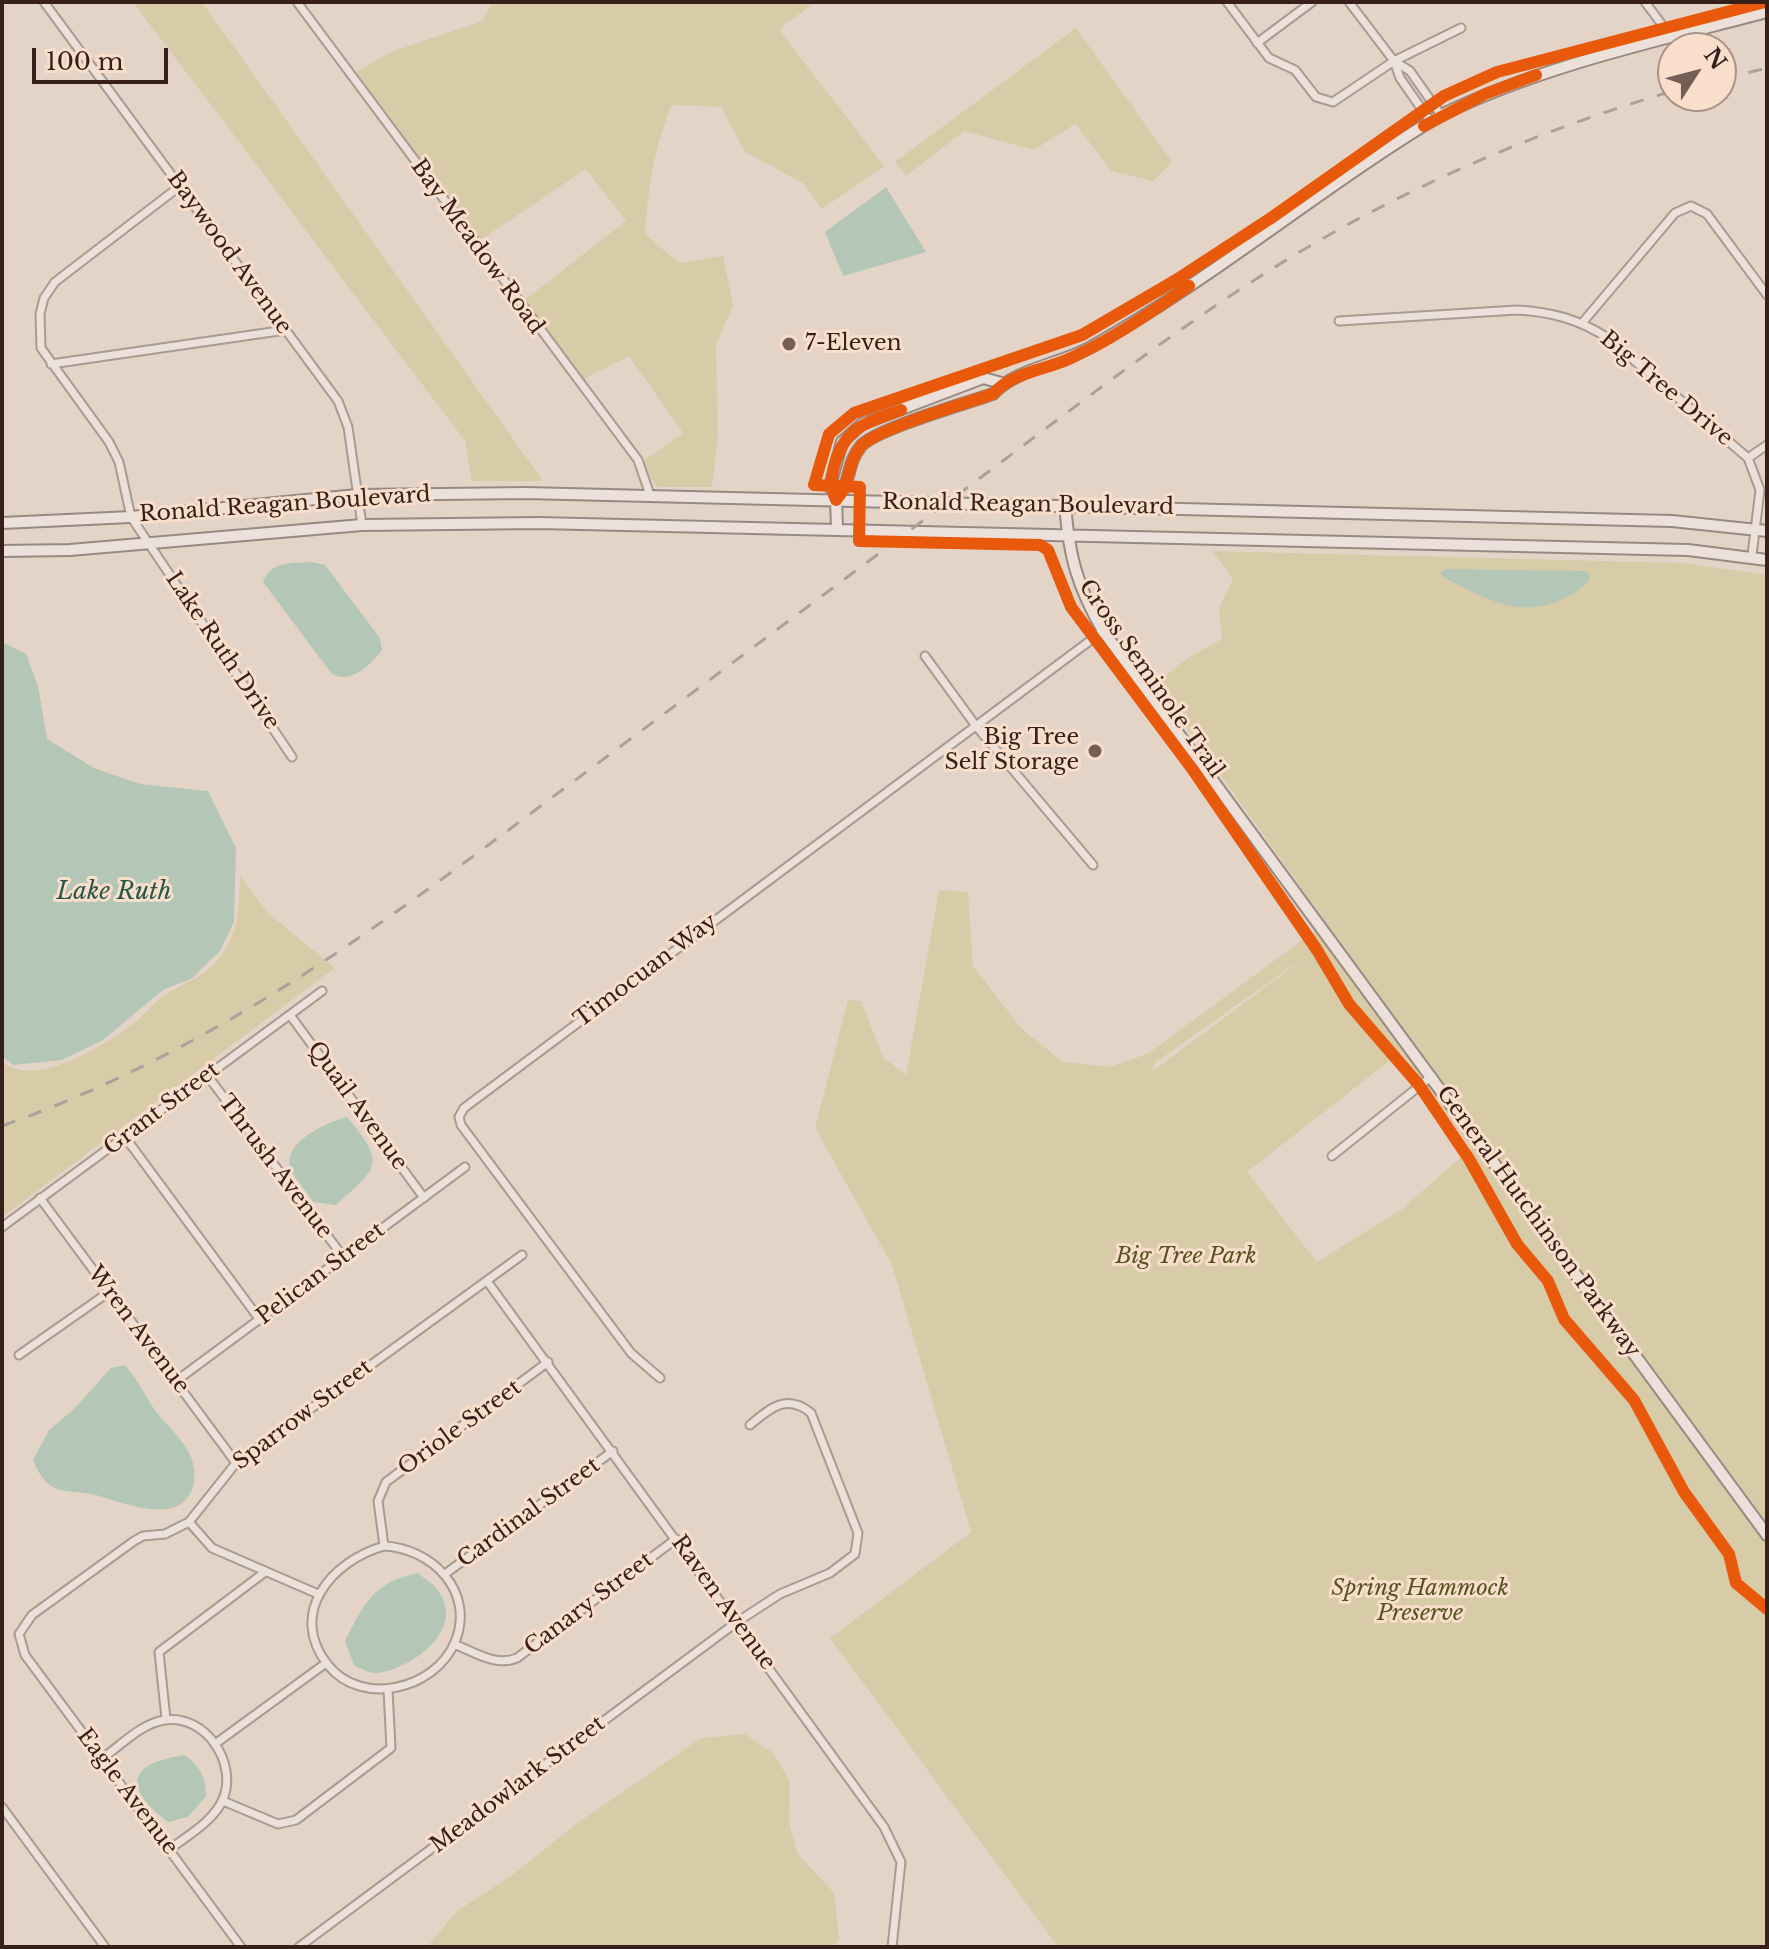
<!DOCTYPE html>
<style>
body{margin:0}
#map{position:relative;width:1769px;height:1949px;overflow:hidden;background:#e4d4c8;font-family:"Libre Baskerville",serif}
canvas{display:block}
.frame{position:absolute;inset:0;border:4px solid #37201a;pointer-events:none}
.north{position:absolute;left:1657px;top:32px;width:80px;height:80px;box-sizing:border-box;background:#f8decb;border:2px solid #ab9284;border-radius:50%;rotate:54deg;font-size:22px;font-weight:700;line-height:32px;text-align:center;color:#37201a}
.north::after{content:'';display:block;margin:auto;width:28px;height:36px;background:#745f57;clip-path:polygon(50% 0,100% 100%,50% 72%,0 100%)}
.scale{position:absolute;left:32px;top:48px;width:136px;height:36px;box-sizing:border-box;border:4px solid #37201a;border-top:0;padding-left:10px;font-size:24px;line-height:28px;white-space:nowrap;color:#37201a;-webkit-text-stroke:6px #f8decb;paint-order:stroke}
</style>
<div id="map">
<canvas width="1769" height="1949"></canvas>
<div class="frame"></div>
<div class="north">N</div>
<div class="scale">100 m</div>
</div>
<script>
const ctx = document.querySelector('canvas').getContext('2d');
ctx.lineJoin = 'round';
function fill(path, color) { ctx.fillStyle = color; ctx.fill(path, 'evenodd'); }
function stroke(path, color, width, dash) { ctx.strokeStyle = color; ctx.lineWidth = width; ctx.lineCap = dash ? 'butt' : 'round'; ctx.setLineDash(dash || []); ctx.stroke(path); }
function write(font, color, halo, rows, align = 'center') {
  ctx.font = font + ' "Libre Baskerville",serif'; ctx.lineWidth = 6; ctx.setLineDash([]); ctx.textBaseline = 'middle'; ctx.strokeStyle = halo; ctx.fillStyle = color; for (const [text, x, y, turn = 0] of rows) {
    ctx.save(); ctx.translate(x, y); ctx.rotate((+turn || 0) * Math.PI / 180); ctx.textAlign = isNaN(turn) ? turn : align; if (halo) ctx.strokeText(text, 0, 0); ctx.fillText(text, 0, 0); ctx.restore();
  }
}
const green = new Path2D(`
 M133,2H202L543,481H472L465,441Z
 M493,2H816L783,26L781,32L884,166L822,209L803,183L745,152L721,107L672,105C654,146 648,189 645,234L679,263L723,256L733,305L716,345L718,437L712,487H658L639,464L683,433L629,356L580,381L522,302L626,221L586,169L478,242L356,72L391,52L482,21Z
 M1076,28L1172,162L1153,181L1111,171L1075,124L1034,150L964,131L906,176L895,162Z
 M1212,551L1683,563L1767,575V1947H1058L830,1638L971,1532L892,1265L815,1128L848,1000L861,1001L883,1057L906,1075L939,890L968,892L973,966L1022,1029L1063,1062L1110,1067L1149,1053L1317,929L1326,942L1335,935L1155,684L1188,658L1222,639L1219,608L1233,579ZM1315,950L1157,1068L1152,1069L1156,1062ZM1401,1052L1471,1148L1402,1209L1317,1262L1247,1172Z
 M240,875L268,913L335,968L2,1217V1062C36,1090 111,1042 139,1019C148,1011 156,1000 166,994C188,980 208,977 224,951C240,926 239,904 240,875Z
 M745,1734L773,1753L790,1781L789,1822L797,1853L834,1893L839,1939L834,1947H427L457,1911L511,1876L576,1824L701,1738Z`);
const water = new Path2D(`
 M886,187L926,252L843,276L825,232Z
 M311,562L325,565L380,638L382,650C371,665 349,686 331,673L263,582C270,561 293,563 311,562Z
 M1447,569L1586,571L1591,578C1584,588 1572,595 1561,600C1518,620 1481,596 1443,577L1440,572Z
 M2,642L26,654L38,686L47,739L94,768L140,784L208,791L236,848L234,922L220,951L191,979L163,990L103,1040L62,1060L13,1065L2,1056Z
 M347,1117C387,1165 378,1167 336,1205L313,1202C307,1191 295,1180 291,1169C281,1142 328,1122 347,1117Z
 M125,1365C136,1378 143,1391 152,1406C163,1422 182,1437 190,1455C195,1465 196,1480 192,1490C177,1525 127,1504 103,1497C68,1486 50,1502 33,1460L49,1430L74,1409L111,1368Z
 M418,1573C424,1578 432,1583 437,1589C468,1629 412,1669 377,1673C369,1674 360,1668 354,1665L345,1641C364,1603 374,1582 418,1573Z
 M185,1755C200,1767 206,1777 206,1796L188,1817L168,1822C122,1787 128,1763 185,1755Z`);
const street = new Path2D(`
 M44,2L338,401L348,427L362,525
 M297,2L638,460L650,495
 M1227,2L1269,58L1295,70L1316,97L1333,102L1394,61L1461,28
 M1349,2L1394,61L1400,78L1430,121
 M1645,2L1672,38
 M1257,43L1312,2
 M1394,61L1410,71L1441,115
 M180,186L55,282L44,298L40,314L41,348L109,442L119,462L131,517L292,757
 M1339,321L1517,310C1552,312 1578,319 1608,338L1748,458L1760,490L1752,555
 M1583,322L1675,213L1691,206L1707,214L1767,295
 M51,364L286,330
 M1748,458L1767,445
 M925,656L976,726L1093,865
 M290,1015L424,1198
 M207,1075L344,1258
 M125,1137L260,1320
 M1332,1156L1432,1076
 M40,1198L236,1463
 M2,1227L322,991
 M487,1281L884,1827L901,1862L892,1947
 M19,1355L109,1292
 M660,1378L631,1353L461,1125L459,1117L464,1108L1103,631
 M176,1381L465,1167
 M189,1522L212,1548L318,1594
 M384,1546C431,1548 476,1591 455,1642C435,1690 361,1707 328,1665C287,1614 331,1561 384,1546Z
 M384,1546L378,1501L386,1482L548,1362
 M445,1574L613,1451
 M454,1644C474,1652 496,1667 517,1658L676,1539
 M166,1719L159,1652L265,1572
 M215,1744L326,1663
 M103,1758C121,1745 142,1723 165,1720C206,1714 238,1764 223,1799C214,1821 187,1836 170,1849
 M223,1801L278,1824L296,1820L391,1748L388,1690
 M2,1807L105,1947
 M241,1947L25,1655L19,1634L32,1615L134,1541L143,1536L165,1534L189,1522L236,1463L522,1255
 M299,1947L737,1622L780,1594L830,1573L855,1554L858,1533L811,1413C787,1393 770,1408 750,1425`);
const secondary = new Path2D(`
 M836,500C852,482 846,464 861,446C876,429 967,403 993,394C1015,369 1061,364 1091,347C1213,279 1321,187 1441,115C1544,65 1657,41 1767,12
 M1065,504C1069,556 1077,586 1103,631L1767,1535
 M2,523L131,517L357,495L526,493L1672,521L1767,531
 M837,528L836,500L830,486L842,442L862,424L983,378L1002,383
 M2,551L70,550L362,525L539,523L1688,550L1767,560`);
const rail = new Path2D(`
 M1721,79L1767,68
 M2,1126C210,1052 371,933 546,802C684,699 822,596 960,493C1066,414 1170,332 1283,262C1404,188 1536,131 1673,91`);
const cycleway = new Path2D(`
 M1765,2L1497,72L1444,96L1271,218L1176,280L1082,335L854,413L829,434L814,485L860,487L859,541L1040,545L1048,550L1071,607L1193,770L1317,950L1349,1004L1419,1085L1469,1159L1517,1244L1548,1281L1564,1319L1634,1400L1684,1492L1729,1554L1736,1583L1767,1609
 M1424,126L1485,94L1536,75
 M901,410C867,423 847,425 835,463C831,478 830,486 836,500C852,482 846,464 861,446C876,429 967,403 993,394C1012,372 1046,370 1071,358C1113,339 1151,312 1189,286`);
const markers = [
 [789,344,8,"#745f57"],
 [1095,751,8,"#745f57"]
];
const streetNames = [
 ["Bay Meadow Road",477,247,54],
 ["Baywood Avenue",229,253,54],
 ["Big Tree Drive",1666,389,40],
 ["Ronald Reagan Boulevard",285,505,-4],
 ["Ronald Reagan Boulevard",1028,505,1],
 ["Lake Ruth Drive",222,651,56],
 ["Cross Seminole Trail",1151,679,55],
 ["Timocuan Way",646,971,-37],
 ["Quail Avenue",357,1106,54],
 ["Grant Street",162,1109,-37],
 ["Thrush Avenue",275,1167,53],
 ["General Hutchinson Parkway",1538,1222,54],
 ["Pelican Street",321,1274,-37],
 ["Wren Avenue",138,1330,53],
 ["Sparrow Street",303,1415,-37],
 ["Oriole Street",460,1428,-36],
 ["Cardinal Street",529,1513,-36],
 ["Raven Avenue",723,1603,54],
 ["Canary Street",589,1604,-37],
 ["Meadowlark Street",518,1785,-37],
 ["Eagle Avenue",127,1792,53]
];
const poiNames = [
 ["7-Eleven",805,344],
 ["Big Tree",1079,738,"right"],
 ["Self Storage",1079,763,"right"]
];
const parkNames = [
 ["Big Tree Park",1186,1257],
 ["Spring Hammock",1420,1589],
 ["Preserve",1420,1614]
];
const waterNames = [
 ["Lake Ruth",114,892]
];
fill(green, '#d8cca8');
fill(water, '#b4c7b6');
stroke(street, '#a99a92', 11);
stroke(secondary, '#988982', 14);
stroke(street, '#ebe1da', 7);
stroke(secondary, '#ebe1da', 10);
stroke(rail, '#aaa19b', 3, [14, 14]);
stroke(cycleway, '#e8590c', 12);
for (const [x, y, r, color] of markers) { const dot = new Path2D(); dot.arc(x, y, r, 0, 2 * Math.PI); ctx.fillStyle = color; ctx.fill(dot); stroke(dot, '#f8decb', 3); }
write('22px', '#37201a', '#f8decb', streetNames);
write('22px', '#37201a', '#f8decb', poiNames, 'left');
write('italic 22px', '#55531f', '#f8decb', parkNames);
write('italic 24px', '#285847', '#f8decb', waterNames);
</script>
